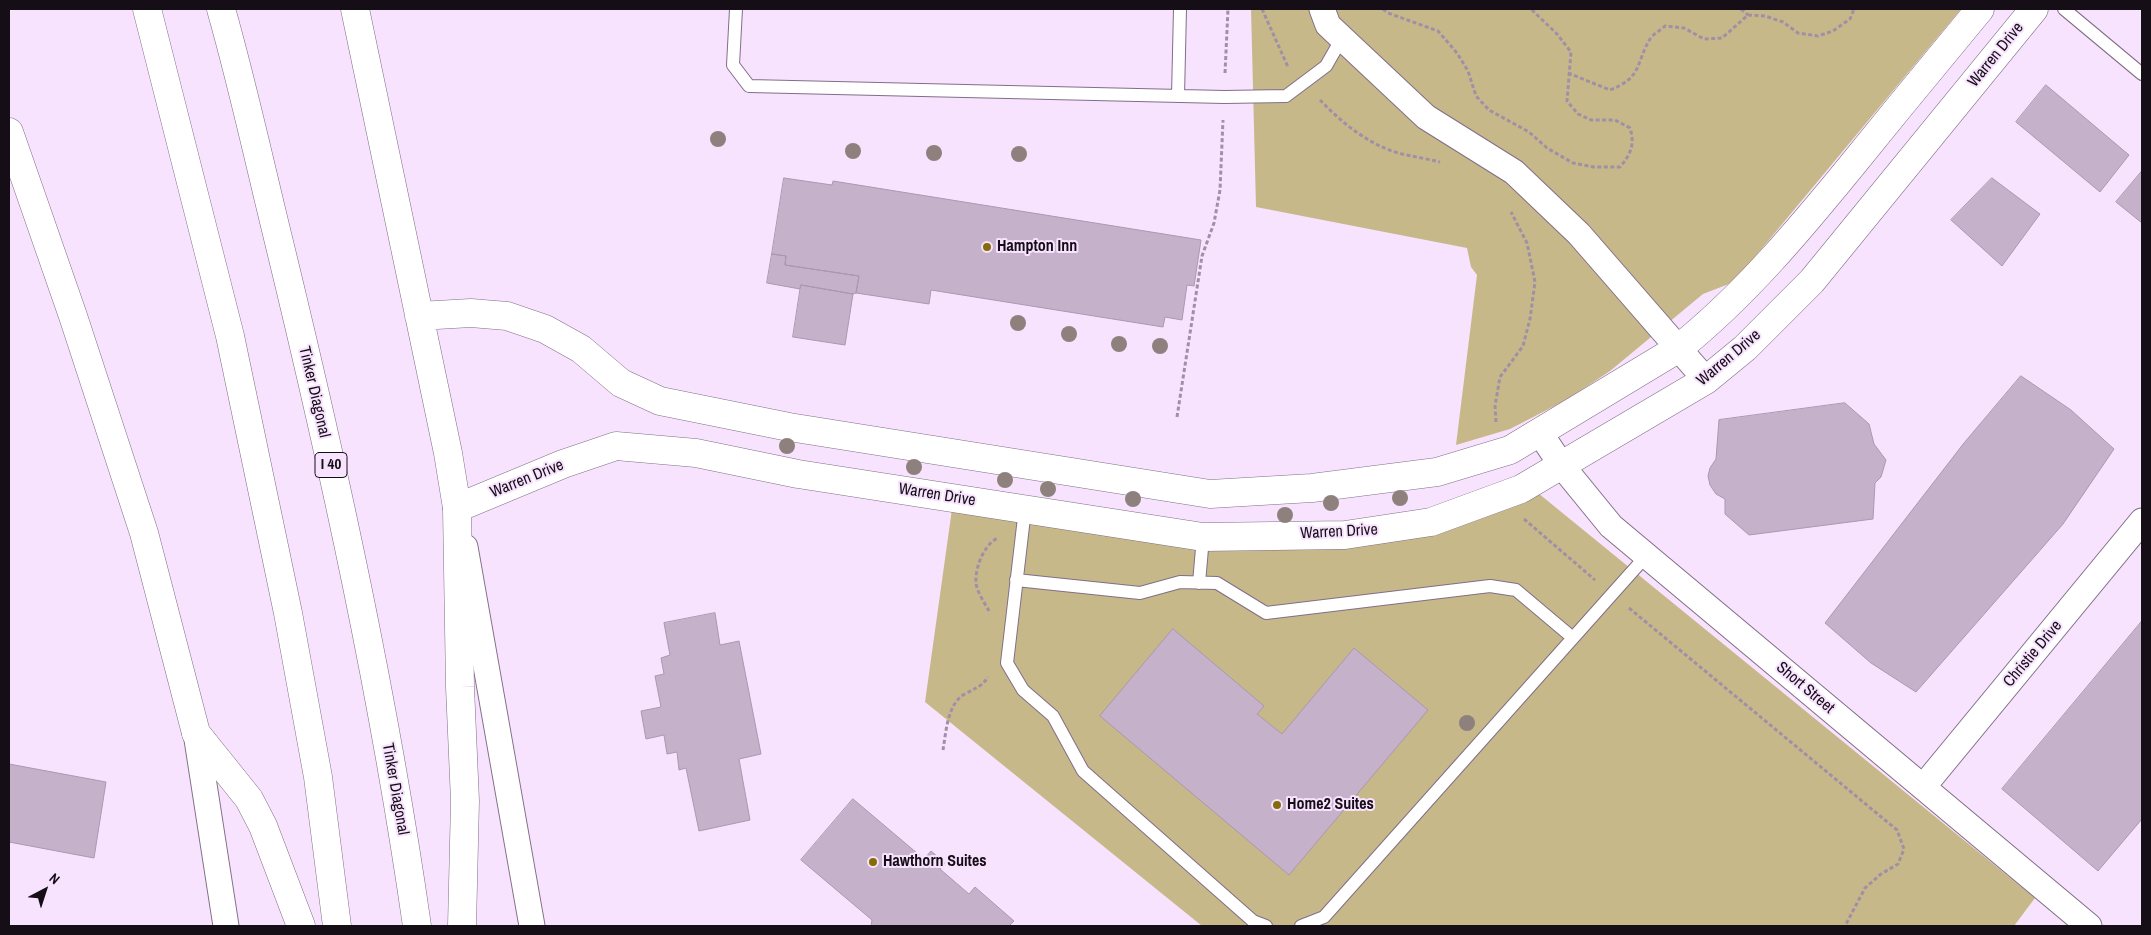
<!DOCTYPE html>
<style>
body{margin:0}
#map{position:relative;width:2151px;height:935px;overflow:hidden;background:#f8e3fe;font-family:"Archivo Narrow",sans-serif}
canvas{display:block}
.frame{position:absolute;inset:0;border:10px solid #150e17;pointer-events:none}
.north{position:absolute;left:20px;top:865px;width:50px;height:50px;-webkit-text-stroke:4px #f8e3fe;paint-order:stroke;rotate:40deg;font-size:14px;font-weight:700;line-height:20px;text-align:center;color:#150e17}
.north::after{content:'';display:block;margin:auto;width:18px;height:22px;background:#150e17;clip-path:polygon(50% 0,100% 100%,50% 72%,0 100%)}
</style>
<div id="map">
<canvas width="2151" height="935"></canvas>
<div class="frame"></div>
<div class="north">N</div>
</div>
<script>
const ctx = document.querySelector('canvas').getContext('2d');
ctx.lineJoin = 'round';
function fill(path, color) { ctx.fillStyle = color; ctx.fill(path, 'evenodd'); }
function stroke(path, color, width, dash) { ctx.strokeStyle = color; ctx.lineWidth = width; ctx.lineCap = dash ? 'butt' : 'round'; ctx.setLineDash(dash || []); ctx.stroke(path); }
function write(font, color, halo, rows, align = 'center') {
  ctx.font = font + ' "Archivo Narrow",sans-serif'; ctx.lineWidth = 4; ctx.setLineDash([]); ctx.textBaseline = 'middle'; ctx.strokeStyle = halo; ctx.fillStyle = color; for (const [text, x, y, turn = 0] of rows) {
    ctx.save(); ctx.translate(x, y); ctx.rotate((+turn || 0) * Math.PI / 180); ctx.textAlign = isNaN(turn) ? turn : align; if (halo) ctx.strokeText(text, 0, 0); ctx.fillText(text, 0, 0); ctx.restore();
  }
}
const green = new Path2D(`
 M1251,9H1961L1734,282L1703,294L1610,371L1568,399L1510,429L1456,445L1477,275L1471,267L1467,248L1256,207Z
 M1538,493L2035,898L2014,926H1202L925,702L952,509L1240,547Z`);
const building = new Path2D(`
 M2046,85L2129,155L2100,192L2016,122Z
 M2142,171V223L2116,202Z
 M784,178L832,185L833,181L1201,240L1194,286L1187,285L1182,320L1165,317L1163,327L931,290L929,304L856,293L859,276L785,265L786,256L772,254Z
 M1992,178L2040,214L2002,266L1951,220Z
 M772,254L786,256L785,265L859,276L856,293L853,294L801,285L800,289L767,283Z
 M801,285L853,294L845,345L793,337Z
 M2021,376L2071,410L2114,449L2063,524L1916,692L1871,663L1825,623L1964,443Z
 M1845,403L1869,424L1874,444L1886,460L1881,477L1875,483L1873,519L1749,535L1725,514V499L1716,494L1710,485L1708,476L1710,468L1716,459L1719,420Z
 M715,613L720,645L739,641L761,754L739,759L750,820L699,831L686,768L679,770L677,752L667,754L664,735L646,739L641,711L661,707L655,676L664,674L661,658L670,655L664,623Z
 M2142,621V819L2098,871L2002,789Z
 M1173,629L1264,706L1257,714L1282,734L1354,648L1428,710L1289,875L1100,716Z
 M9,764L106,782L94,858L9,842Z
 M853,799L924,859L931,851L945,863L940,869L969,894L975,887L1014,921L1009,926H871L872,920L801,860Z`);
const path = new Path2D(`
 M1262,9L1288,67
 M1383,9L1388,13L1438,31L1457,53L1468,71L1476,96L1489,110L1529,132L1547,148L1573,163L1594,167H1620C1631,154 1635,144 1630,128L1615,120H1591L1578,114L1567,101L1571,52L1557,34L1531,9
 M1741,9L1748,15
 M1225,73L1228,9
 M1568,73L1610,90C1643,77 1635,64 1650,39C1653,34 1661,30 1665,26L1684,28L1704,39L1722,38L1748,15L1765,16L1783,22L1798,33L1818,36L1833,31L1850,19L1854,9
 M1320,100C1342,123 1370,146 1402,154C1415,157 1428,159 1440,162
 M1177,417L1202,256L1214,223L1220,190L1223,120
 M1496,422L1495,406L1500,377L1523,346L1530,319L1535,282L1527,243L1511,212
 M1524,519L1595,580
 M1629,608L1897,830L1904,849L1898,864L1881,874L1865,888L1845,926
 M989,611C985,603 976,591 976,582C975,568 984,544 998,538
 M943,750C946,733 947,706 963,695C973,689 982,687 988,677`);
const service = new Path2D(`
 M736,9L733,65L749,86L1224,97L1286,96L1326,66L1342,38
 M2064,9L2142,74
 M1178,96L1180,9
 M1025,509L1007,663L1023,690L1053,716L1083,771L1253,921L1266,926
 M1016,580L1140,593L1180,582L1217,583L1266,613L1490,586L1516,590L1573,638
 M1199,583L1203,537
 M1301,926L1324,917L1647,555`);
const minor = new Path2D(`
 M1322,9L1328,25L1426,117L1514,172L1579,234L1706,380
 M1540,433L1562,466L1611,526L2089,926
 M465,547L532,926
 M196,733L226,926
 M1923,787L2142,521`);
const tertiary = new Path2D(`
 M355,9L448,453L457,508L563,464L616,446L696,453L798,474L1203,537L1345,535L1431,522L1521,489L1706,380L1745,348L1812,281L2034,9
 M9,132L73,316L144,533L196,733
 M419,316L471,313L507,316L545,329L581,349L621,383L660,401L789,427L1210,494L1312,488L1437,472L1510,450L1679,348C1745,295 1800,229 1853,164C1895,112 1937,61 1980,9`);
const motorway = new Path2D(`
 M147,9L230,336L288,613L318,777L337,926
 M221,9C243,86 260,165 279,242C334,468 384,696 417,926
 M457,508L460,687L465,801L462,926
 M196,733L249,799L263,826L301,926`);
const trees = [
 [718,139],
 [853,151],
 [934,153],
 [1019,154],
 [1018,323],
 [1069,334],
 [1119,344],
 [1160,346],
 [787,446],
 [914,467],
 [1005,480],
 [1048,489],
 [1400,498],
 [1133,499],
 [1331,503],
 [1285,515],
 [1467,723]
];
const markers = [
 [987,247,5,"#866c09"],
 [1277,805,5,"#866c09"],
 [873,862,5,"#866c09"]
];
const shields = [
 [331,465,32]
];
const shieldNames = [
 ["I 40",331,465]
];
const streetNames = [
 ["Warren Drive",1996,55,-51],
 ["Warren Drive",1729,358,-40],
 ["Tinker Diagonal",314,392,77],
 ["Warren Drive",527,479,-22],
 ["Warren Drive",937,495,9],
 ["Warren Drive",1339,532,-3],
 ["Christie Drive",2033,654,-50],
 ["Short Street",1805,688,40],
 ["Tinker Diagonal",395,789,80]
];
const poiNames = [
 ["Hampton Inn",997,247],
 ["Home2 Suites",1287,805],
 ["Hawthorn Suites",883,862]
];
fill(green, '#c7b88a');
fill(building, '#c5b1ca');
stroke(building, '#ab97b0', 1);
stroke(service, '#816f86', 14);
stroke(minor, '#816f86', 27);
stroke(tertiary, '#816f86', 29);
stroke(motorway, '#816f86', 29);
stroke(path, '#a090a5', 3, [4, 2.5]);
stroke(service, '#fff', 12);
stroke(minor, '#fff', 25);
stroke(tertiary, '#fff', 28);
stroke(motorway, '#fff', 28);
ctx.fillStyle = '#8e807d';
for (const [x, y] of trees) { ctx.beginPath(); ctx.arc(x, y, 8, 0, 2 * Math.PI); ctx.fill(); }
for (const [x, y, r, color] of markers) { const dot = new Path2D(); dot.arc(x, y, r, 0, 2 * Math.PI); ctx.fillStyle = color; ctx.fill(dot); stroke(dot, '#f8e3fe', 2); }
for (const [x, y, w] of shields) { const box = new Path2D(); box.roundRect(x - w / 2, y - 12.5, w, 25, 4); ctx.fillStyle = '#f8e3fe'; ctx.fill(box); stroke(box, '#150e17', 1); }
write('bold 15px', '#150e17', null, shieldNames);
write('16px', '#150e17', '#f8e3fe', streetNames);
write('bold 16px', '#150e17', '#f8e3fe', poiNames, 'left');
</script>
